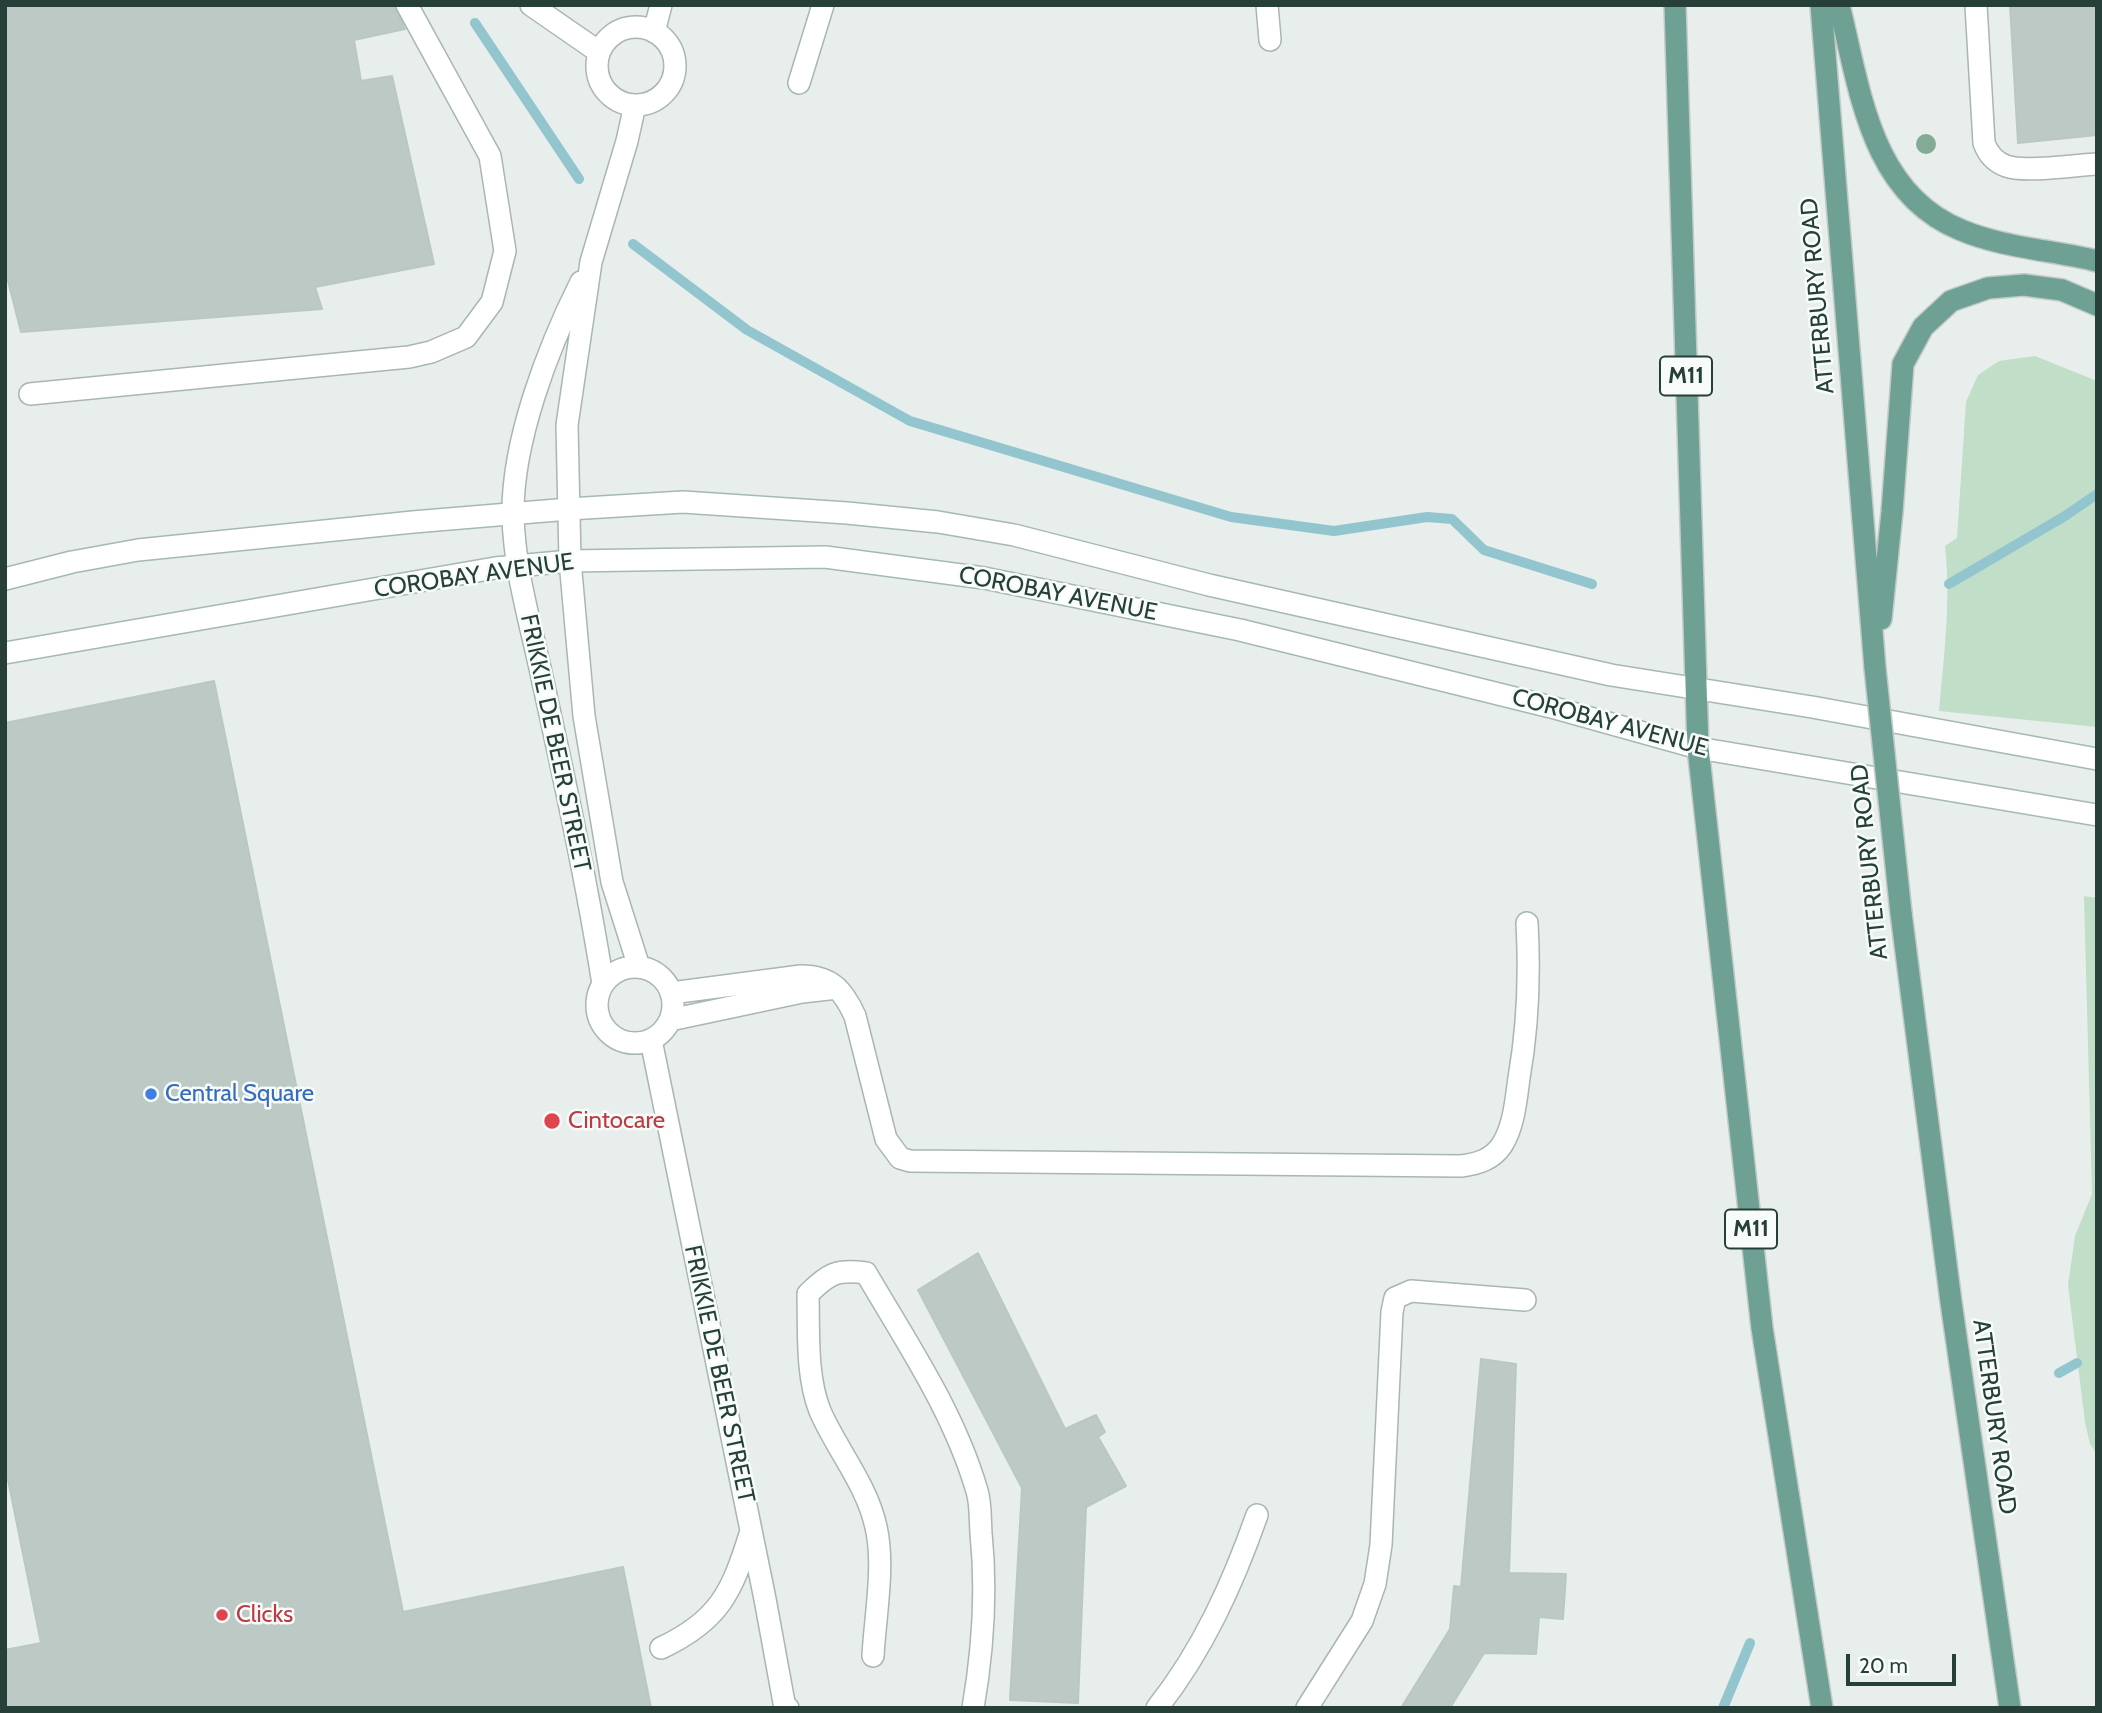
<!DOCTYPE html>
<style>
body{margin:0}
#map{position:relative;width:2102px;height:1713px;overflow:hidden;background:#e7eeeb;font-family:Cabin,sans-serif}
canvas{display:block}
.frame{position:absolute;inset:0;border:7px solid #264039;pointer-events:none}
.scale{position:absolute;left:1846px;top:1654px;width:110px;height:32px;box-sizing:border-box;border:4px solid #264039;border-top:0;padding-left:9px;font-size:21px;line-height:24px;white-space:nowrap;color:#264039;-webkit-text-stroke:5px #f7fbf9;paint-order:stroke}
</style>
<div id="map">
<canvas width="2102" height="1713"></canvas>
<div class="frame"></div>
<div class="scale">20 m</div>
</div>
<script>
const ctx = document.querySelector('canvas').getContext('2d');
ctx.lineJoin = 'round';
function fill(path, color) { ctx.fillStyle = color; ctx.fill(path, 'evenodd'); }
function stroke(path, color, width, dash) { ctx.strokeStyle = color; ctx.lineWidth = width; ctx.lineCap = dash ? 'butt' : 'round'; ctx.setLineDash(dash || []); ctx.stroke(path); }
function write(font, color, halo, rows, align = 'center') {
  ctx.font = font + ' Cabin,sans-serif'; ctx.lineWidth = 5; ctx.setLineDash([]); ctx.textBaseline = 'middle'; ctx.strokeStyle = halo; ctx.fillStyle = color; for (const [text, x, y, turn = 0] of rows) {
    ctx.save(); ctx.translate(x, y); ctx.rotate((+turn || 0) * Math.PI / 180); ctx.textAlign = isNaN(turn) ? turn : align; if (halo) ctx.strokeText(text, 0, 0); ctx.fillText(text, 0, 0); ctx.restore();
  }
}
const green = new Path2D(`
 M2035,356L2097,381V727L1939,711C1944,656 1951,602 1945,546L1957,538L1966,402L1978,375L1999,361Z
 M2084,896L2097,898V1454L2090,1444L2085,1422L2068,1285L2075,1236L2092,1194Z`);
const stream = new Path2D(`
 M475,23L579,179
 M633,244L747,330L910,421L1231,517L1334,531L1427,517L1452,519L1484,550L1592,584
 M1949,584L2065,516L2097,494
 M2059,1373L2077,1363
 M1723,1708L1750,1643`);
const building = new Path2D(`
 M5,5H394L405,29L354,40L361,81L392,76L434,264L315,287L322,309L21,332L5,269V62L7,61Z
 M2010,5H2097V135L2018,143Z
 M214,681L403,1612L623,1567L651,1708H5V1650L41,1643L5,1465V723Z
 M978,1253L1065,1429L1096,1415L1105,1432L1098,1437L1126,1486L1086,1507L1078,1703L1010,1700L1022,1488L918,1290Z
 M1481,1359L1516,1364L1509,1573L1566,1574L1563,1619L1539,1617L1536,1654L1484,1653L1450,1708H1401L1450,1629L1454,1586L1461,1587Z`);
const lane = new Path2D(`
 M531,5L599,52
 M1267,5L1270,40
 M1976,5L1984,143C1988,154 1995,162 2006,166C2024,173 2076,165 2097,164
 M597 66a39 39 0 1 1 78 0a39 39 0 1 1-78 0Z
 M654,32L661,5
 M799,83L823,5
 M635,105L627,141L591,262L567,425L570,561L584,716L612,882L639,967
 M581,282C548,348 512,441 513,515C514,571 532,628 543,682C565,782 587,883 603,984
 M30,394L409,357L431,352L466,337L492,302L505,251L490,156L407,5
 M597 1005a38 38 0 1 1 76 0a38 38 0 1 1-76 0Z
 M671,993L801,976C831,976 843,990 855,1016L886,1139L900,1158L910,1161L1461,1166C1477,1164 1492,1160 1502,1145C1514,1126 1516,1100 1519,1078C1528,1026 1530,976 1527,923
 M670,1020L802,992L837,988
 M651,1040L765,1599L785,1708
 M661,1648C719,1621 732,1592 750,1534`);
const street = new Path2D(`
 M873,1656C875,1617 885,1565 876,1527C867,1485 837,1450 820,1411C806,1376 809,1332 808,1294C828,1274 836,1269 866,1273C907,1343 954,1412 977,1491C981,1504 980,1519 981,1533C987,1592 983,1650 973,1708
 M785,1708H788
 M1157,1708C1203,1650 1233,1583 1257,1515
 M1307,1708L1362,1621L1375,1584L1381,1545L1392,1312L1395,1298L1411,1291L1525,1300`);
const secondary = new Path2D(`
 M5,579L72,562L138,550L413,522L569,509L683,502L847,513L938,522L1014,535L1209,585L1611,675L1812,707L2097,759
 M5,653L495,568L570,561L825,557L984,578L1240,630L1551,707L1698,748L2097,815`);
const primary = new Path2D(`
 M1675,5L1698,748L1762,1328L1822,1708
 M1821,5L1875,668
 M1839,5C1860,89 1870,193 1961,230C2004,248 2052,250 2097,261
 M1881,619L1892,512L1903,364L1923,327L1951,301L1988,288L2024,285L2062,290L2097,305
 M1901,913L1951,1302L2010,1708`);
const primaryBridge = new Path2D(`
 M1875,668L1901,913`);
const trees = [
 [1926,144]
];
const markers = [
 [151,1094,7,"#3f7fe0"],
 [552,1121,9,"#e0444e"],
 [222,1615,7,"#e0444e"]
];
const shields = [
 [1686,376,52],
 [1751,1229,52]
];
const shieldNames = [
 ["M11",1686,376],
 ["M11",1751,1229]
];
const streetNames = [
 ["ATTERBURY ROAD",1818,296,-95],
 ["COROBAY AVENUE",474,576,-8],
 ["COROBAY AVENUE",1058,594,11],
 ["COROBAY AVENUE",1610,723,15],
 ["FRIKKIE DE BEER STREET",555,743,78],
 ["ATTERBURY ROAD",1870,862,-96],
 ["FRIKKIE DE BEER STREET",719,1374,78],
 ["ATTERBURY ROAD",1994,1417,82]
];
const shopNames = [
 ["Central Square",165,1094]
];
const healthNames = [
 ["Cintocare",568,1121],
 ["Clicks",236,1615]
];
fill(green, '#c1dec9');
stroke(stream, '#93c5cf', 10);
fill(building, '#bcc9c4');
stroke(building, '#b9c8c2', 2);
stroke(lane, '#a9b6b2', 24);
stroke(street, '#a9b6b2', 24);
stroke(secondary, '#a5b9b3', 24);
stroke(primary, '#c2cac8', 24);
stroke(lane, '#fff', 21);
stroke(street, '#fff', 21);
stroke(secondary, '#fff', 21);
stroke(primary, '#6ea194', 21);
stroke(primaryBridge, '#c2cac8', 24, []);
stroke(primaryBridge, '#6ea194', 21);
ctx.fillStyle = '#83ab94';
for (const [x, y] of trees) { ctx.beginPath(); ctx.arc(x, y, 10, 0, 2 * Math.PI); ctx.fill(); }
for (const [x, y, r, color] of markers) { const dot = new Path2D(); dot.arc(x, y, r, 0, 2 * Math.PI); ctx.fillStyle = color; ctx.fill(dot); stroke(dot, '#f7fbf9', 2.5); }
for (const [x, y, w] of shields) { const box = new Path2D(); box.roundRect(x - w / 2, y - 19.5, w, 39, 5); ctx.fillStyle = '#f7fbf9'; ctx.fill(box); stroke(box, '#264039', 2); }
write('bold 23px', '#264039', null, shieldNames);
write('24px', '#264039', '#f7fbf9', streetNames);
write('24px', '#366cbe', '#f7fbf9', shopNames, 'left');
write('24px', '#be3a42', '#f7fbf9', healthNames, 'left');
</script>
